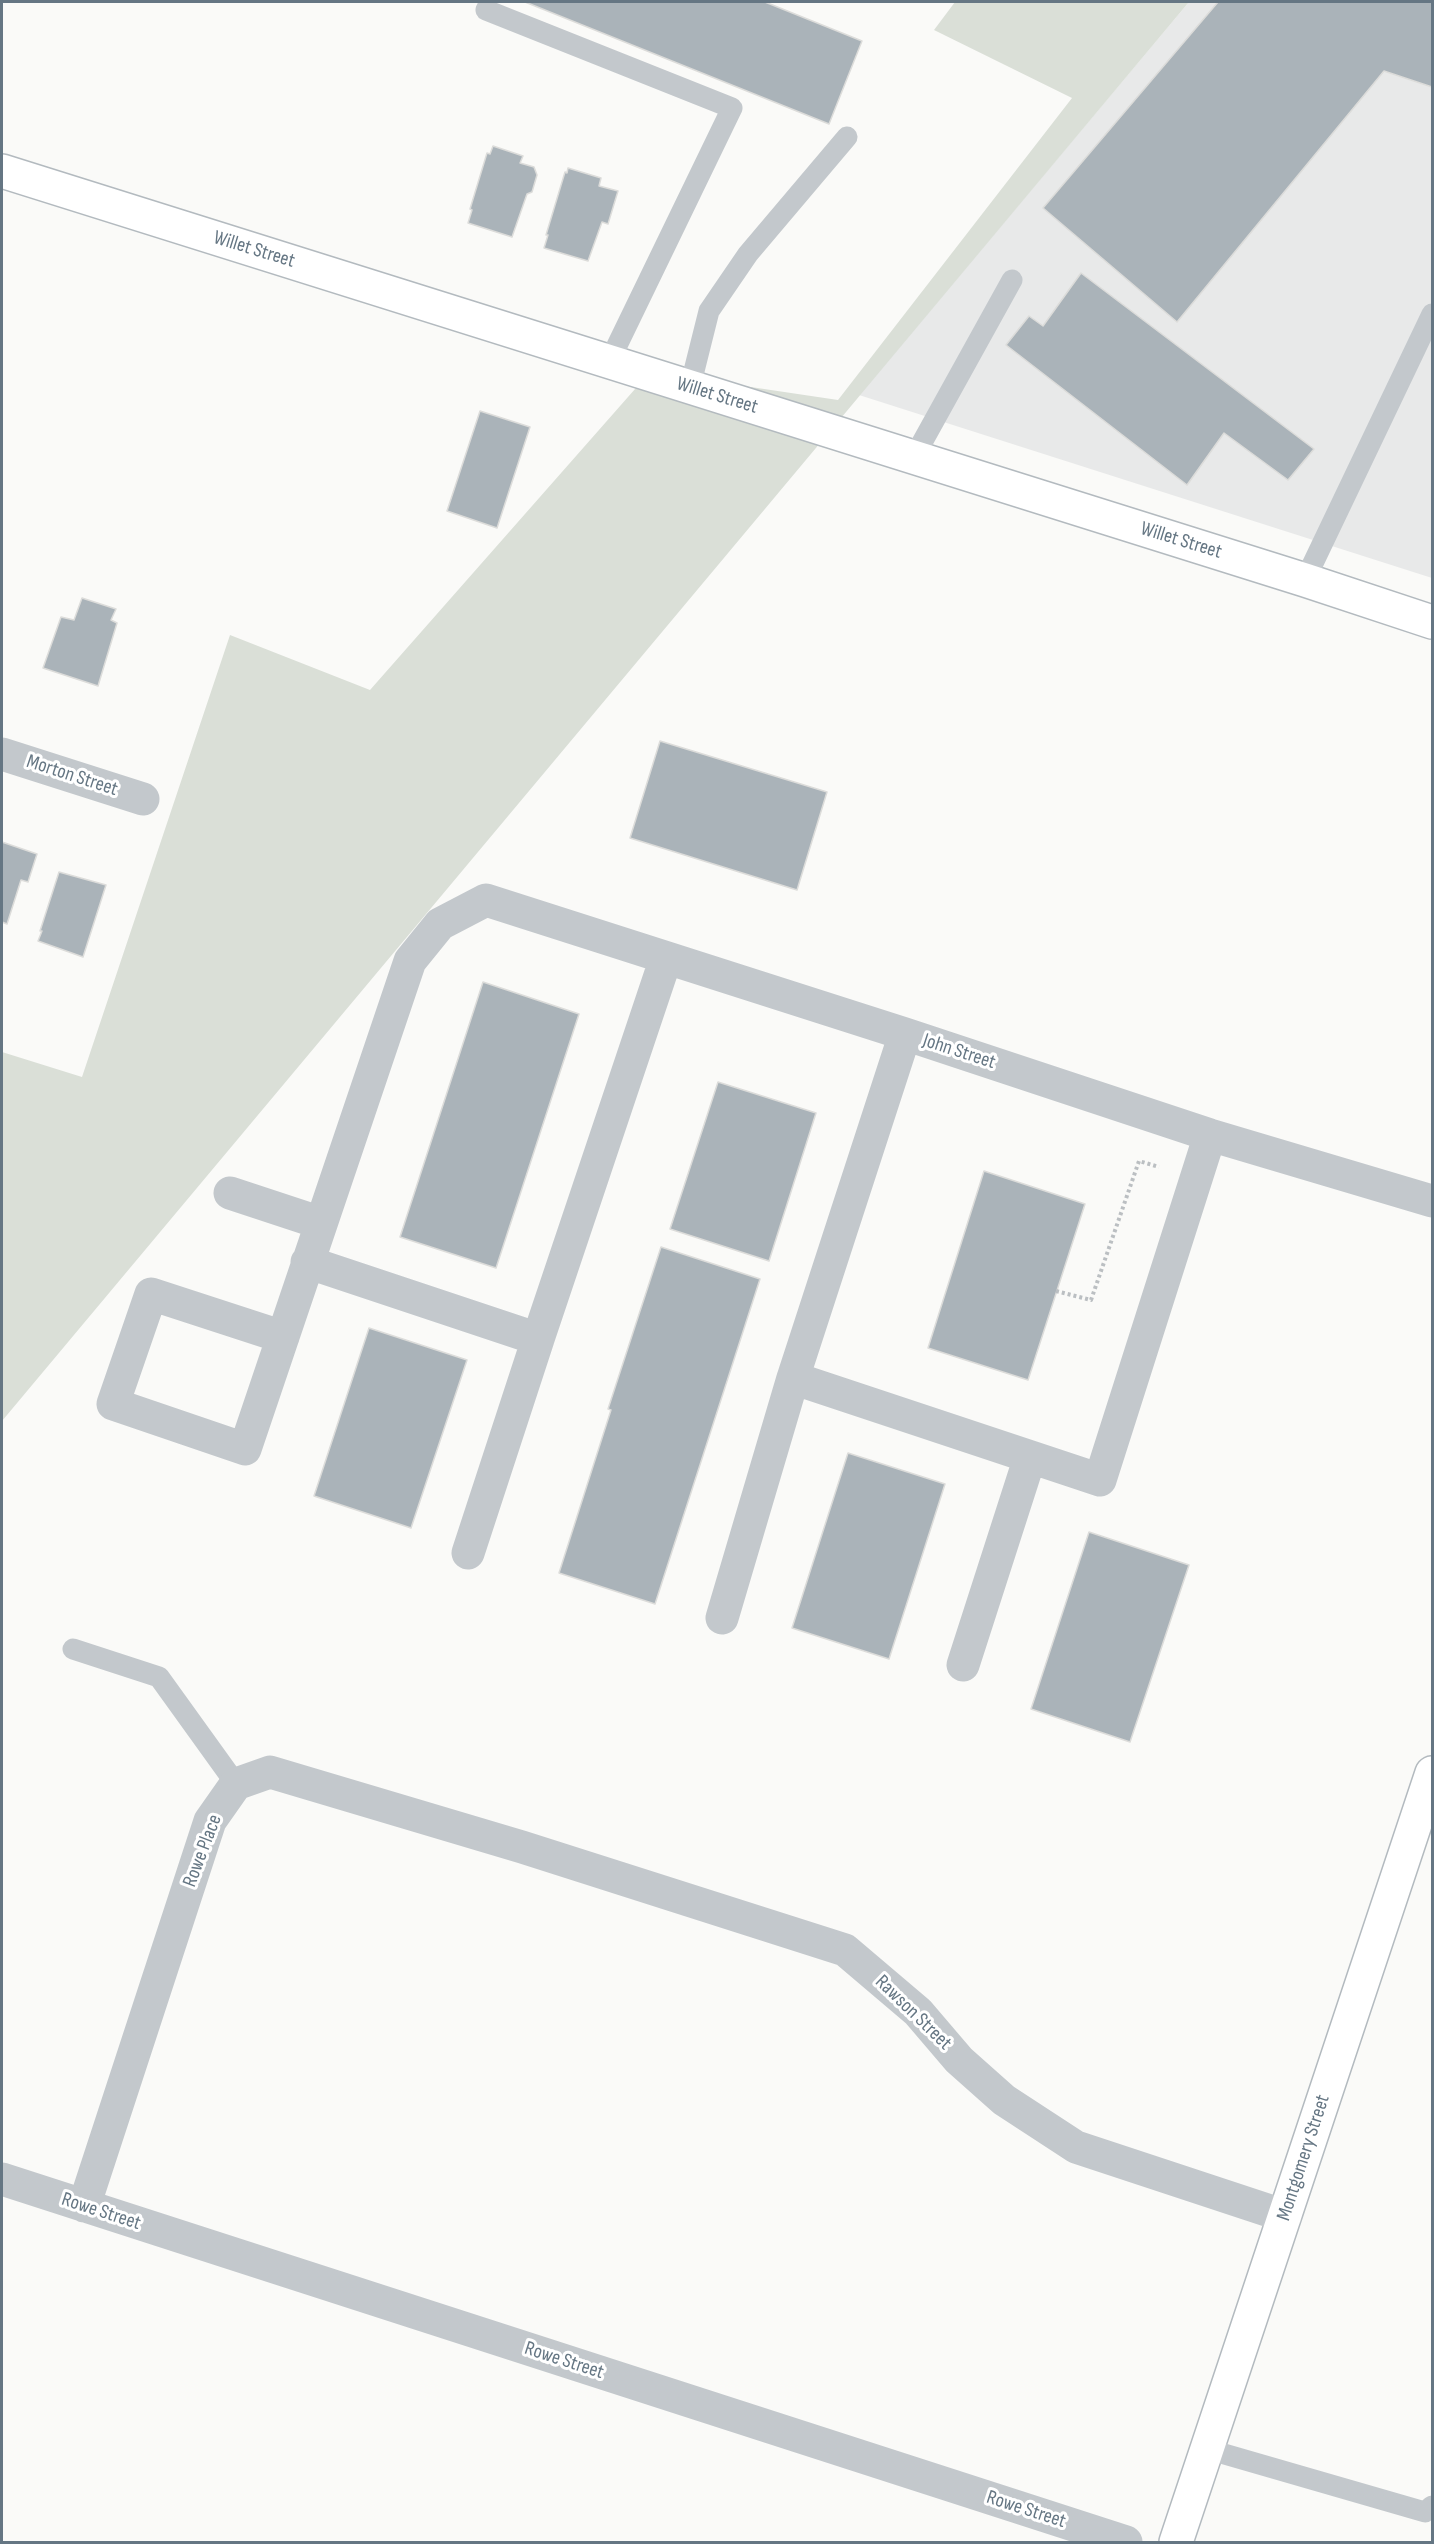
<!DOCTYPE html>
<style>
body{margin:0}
#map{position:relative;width:1434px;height:2544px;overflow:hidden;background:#fafaf8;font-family:"Sofia Sans Condensed",sans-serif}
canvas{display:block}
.frame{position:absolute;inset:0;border:3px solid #657683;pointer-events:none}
</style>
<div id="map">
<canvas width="1434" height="2544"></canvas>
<div class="frame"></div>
</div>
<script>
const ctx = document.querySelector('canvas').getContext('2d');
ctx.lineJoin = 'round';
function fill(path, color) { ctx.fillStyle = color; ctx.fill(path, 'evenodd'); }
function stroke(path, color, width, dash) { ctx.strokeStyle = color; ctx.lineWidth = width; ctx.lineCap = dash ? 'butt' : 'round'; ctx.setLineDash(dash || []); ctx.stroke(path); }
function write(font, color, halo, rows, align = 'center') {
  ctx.font = font + ' "Sofia Sans Condensed",sans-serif'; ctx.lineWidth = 6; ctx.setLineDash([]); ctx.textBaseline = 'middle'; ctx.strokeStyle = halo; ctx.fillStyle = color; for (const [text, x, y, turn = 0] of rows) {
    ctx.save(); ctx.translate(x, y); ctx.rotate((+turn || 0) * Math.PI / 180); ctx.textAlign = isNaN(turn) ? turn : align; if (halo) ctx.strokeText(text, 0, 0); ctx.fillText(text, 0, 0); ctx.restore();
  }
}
const built = new Path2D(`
 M1189,2H1432V578L859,395Z`);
const green = new Path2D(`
 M955,2H1189L2,1421V1052L82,1077L230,635L370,690L650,372L838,400L1072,98L934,30Z`);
const building = new Path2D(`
 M525,2H765L862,41L829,124Z
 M1218,2H1432V87L1384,71L1177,322L1043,208Z
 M493,146L523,156L520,163L534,167L537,175L532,192L527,194L512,237L468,223L472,210L470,209L487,153L490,154Z
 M568,168L601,178L599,186L618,191L608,224L602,222L588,261L544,248L548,235H546L565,172L567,173Z
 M1081,273L1314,449L1288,480L1224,433L1187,485L1006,345L1029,316L1043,326Z
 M480,411L530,427L497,528L447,511Z
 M82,598L116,609L111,620L117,623L98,686L43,668L61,617L74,620Z
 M660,741L827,792L797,890L630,838Z
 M2,842L37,854L28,882L21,880L7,924L2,922Z
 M59,872L106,885L83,957L38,941L42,931H40Z
 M483,982L579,1014L496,1268L400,1237Z
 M718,1082L816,1113L769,1261L670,1229Z
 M984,1171L1085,1204L1028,1380L928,1348Z
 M661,1247L760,1279L655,1604L559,1573L611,1410L608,1409Z
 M369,1328L467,1360L411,1528L314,1496Z
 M848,1453L945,1484L889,1659L792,1628Z
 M1089,1532L1189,1565L1130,1742L1031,1709Z`);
const path = new Path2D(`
 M1056,1291L1091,1300L1139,1161L1159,1167`);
const lane = new Path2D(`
 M486,10L732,108L609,362
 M690,387L709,311L748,254L847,137
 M914,457L1012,280
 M1305,580L1432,314
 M73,1649L159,1677L236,1784
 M1207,2449L1425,2512L1432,2506`);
const street = new Path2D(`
 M2,754L143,799
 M230,1193L321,1223
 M307,1262L538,1339L666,958
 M283,1337L151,1294L113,1404L245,1449L410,961L440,924L486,900L905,1034L1210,1135L1432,1201
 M793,1378L1100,1480L1210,1135
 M468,1553L538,1339
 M722,1618L793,1378L905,1034
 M963,1665L1030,1457
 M2,2179L1126,2542
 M84,2206L210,1821L236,1784L270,1772L522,1847L845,1950L918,2012L959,2060L1004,2100L1076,2147L1285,2216`);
const secondary = new Path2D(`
 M2,171L1305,580L1432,622
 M1176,2542L1432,1773`);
const streetNames = [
 ["Willet Street",254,250,17],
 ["Willet Street",717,396,17],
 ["Willet Street",1181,541,17],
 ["Morton Street",72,776,18],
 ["John Street",959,1052,18],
 ["Rowe Place",203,1851,-69],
 ["Rawson Street",913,2013,44],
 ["Montgomery Street",1304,2158,-72],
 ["Rowe Street",101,2212,18],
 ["Rowe Street",564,2361,18],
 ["Rowe Street",1026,2510,18]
];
fill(built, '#e8e9e9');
fill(green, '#dadfd7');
fill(building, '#aab3b9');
stroke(building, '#dcdcda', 1.5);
stroke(secondary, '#b3babf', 36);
stroke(path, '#bbbfc2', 4, [3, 3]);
stroke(lane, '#c3c8cc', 21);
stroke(street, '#c3c8cc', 33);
stroke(secondary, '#fff', 33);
write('20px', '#657683', '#fff', streetNames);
</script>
